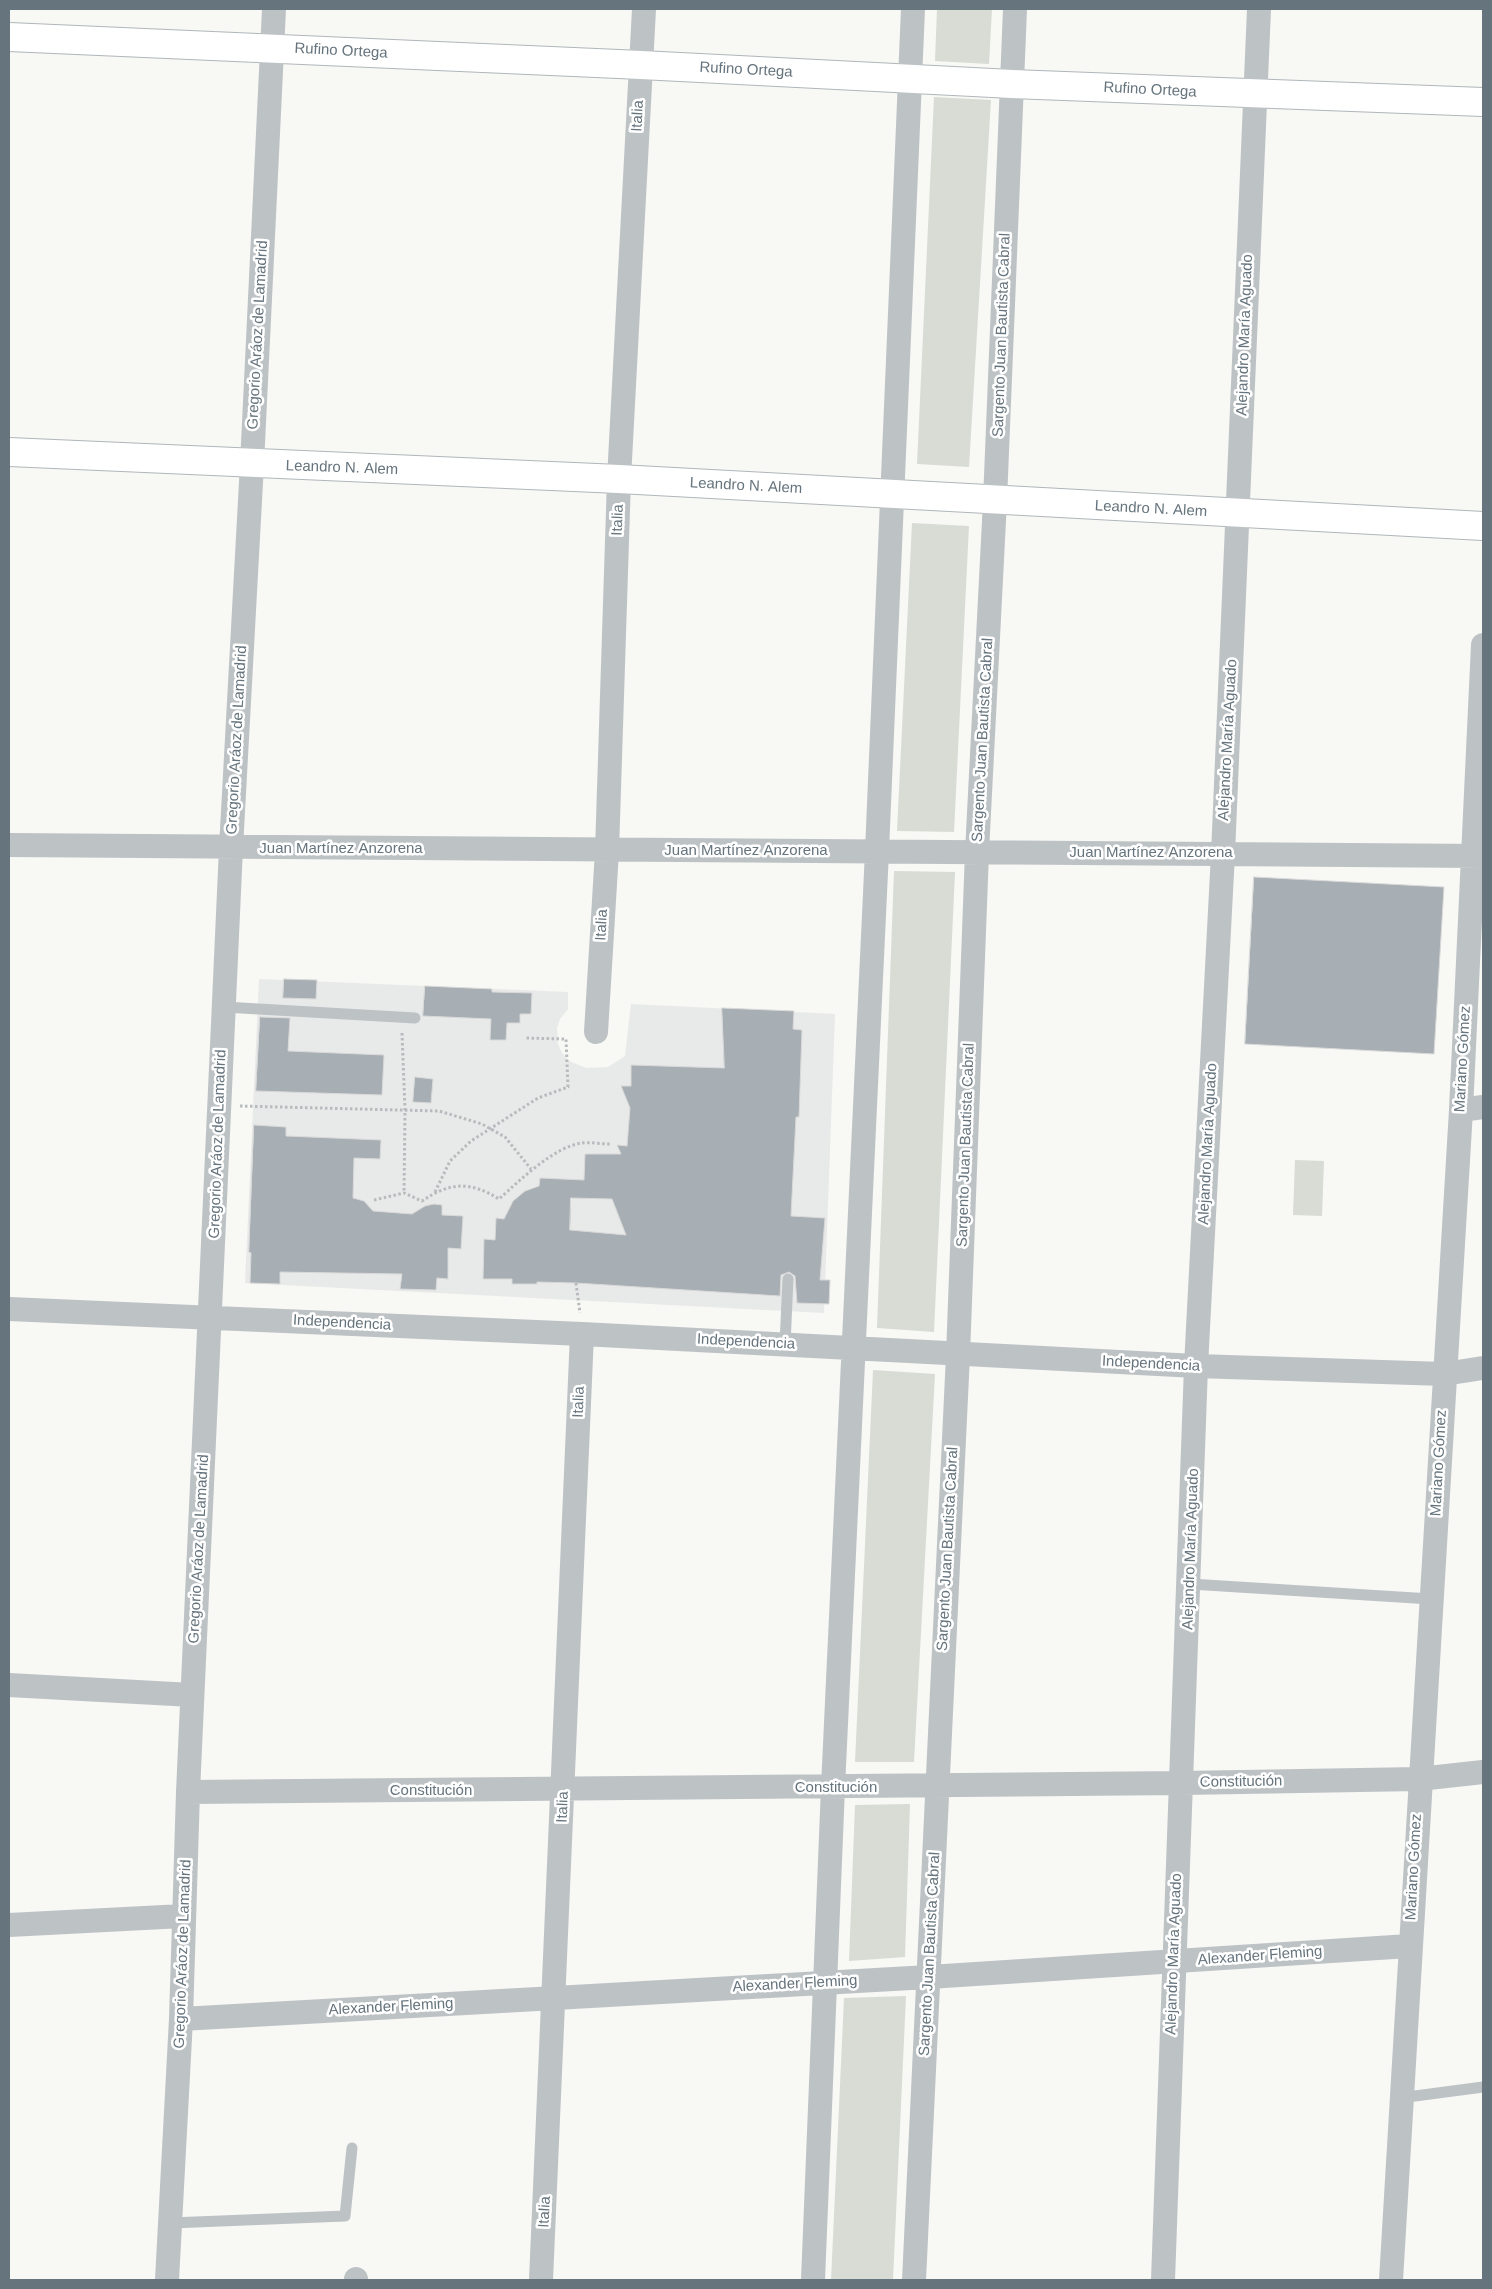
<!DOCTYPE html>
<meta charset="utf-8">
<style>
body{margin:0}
#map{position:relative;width:1492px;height:2289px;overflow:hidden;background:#f8f8f5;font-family:Arial,sans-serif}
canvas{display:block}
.frame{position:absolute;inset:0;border:10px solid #66747d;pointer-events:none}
</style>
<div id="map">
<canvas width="1492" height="2289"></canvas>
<div class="frame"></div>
</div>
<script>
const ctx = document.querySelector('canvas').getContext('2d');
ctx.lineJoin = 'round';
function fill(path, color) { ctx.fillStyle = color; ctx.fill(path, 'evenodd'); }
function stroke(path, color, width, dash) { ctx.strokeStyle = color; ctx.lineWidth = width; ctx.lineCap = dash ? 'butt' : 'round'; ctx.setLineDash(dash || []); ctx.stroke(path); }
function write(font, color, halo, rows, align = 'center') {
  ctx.font = font + ' Arial,sans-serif'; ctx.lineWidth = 5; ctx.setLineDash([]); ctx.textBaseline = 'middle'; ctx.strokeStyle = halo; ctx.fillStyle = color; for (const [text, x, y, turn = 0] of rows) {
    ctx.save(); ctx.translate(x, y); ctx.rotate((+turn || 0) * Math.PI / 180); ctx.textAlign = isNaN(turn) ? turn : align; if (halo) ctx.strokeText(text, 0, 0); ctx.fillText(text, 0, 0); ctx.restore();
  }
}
const built = new Path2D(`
 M259,979L568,992V1009L560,1019L557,1028L558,1044L562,1053L569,1061L586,1068L608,1067L625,1056L631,1004L835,1014L824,1313L245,1283Z`);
const green = new Path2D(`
 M937,9H992L989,64L935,61Z
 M934,97L991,100L969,467L917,464Z
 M912,523L969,526L954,832L897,831Z
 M894,871L955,872L934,1332L877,1328Z
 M1295,1160L1324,1161L1322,1216L1293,1215Z
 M873,1370L935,1374L914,1762H855Z
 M910,1804L905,1957L849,1961L855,1805Z
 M906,1996L893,2280H831L844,1998Z`);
const building = new Path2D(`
 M1254,877L1444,887L1434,1054L1245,1044Z
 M284,979L317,980L316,999L283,998Z
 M425,986L492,989V992L532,993L531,1014H520V1023H507L506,1040H490L491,1019L423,1016Z
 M722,1008L794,1011L793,1029L802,1030L799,1117H796L791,1216L825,1218L820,1280H830L829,1304L797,1303L795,1276L789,1272L781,1275L780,1296L576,1283L537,1282V1284H512V1279H483L484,1239L495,1240L496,1218L504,1219L513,1201L525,1191L539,1186L540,1178L584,1180L585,1154H621L617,1145L627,1146L630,1108L621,1086H631V1065L724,1068ZM571,1198L612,1199L626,1235L570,1230Z
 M260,1017L290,1018L288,1051L384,1055L382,1095L256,1091Z
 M415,1077L433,1079L431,1103L413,1102Z
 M254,1125L286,1127V1136L381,1140L380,1159L354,1158L353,1198L364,1201L373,1211L412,1214L425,1206L434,1204L442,1205V1215L463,1216L461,1249L448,1248V1279L437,1278L436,1290L400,1289L402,1274L280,1272V1284L250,1283L251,1253L249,1252Z`);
const path = new Path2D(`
 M402,1033L405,1110L404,1193
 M240,1106L439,1111L482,1124L505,1137L531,1169
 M435,1192L450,1161L471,1141L538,1098L568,1087L566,1039L526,1038
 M374,1200L404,1193L422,1201C450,1182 470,1181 499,1199C519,1181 555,1146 582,1143C591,1142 601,1144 610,1144
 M576,1283L580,1313`);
const lane = new Path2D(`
 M224,1007L415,1018
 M785,1344L788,1279
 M1190,1584L1431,1599
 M1400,2098L1483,2087
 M171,2223L345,2216L352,2148`);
const street = new Path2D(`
 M9,845L1483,856
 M596,1032L607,851L619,479L644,9
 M1461,1110L1483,1107
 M9,1309L582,1334L1196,1366L1444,1374L1483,1368
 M9,1685L192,1695
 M188,1792L1182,1783L1419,1779L1483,1772
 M9,1925L183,1916
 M181,2019L929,1977L1409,1946
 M167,2280L181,2019L188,1792L231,848L252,464L274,9
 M356,2280V2279
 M541,2280L582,1334
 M813,2280L833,1787L877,851L913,9
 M914,2280L958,1355L977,852L995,501L1015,9
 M1163,2280L1196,1366L1223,854L1259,9
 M1391,2280L1461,1110L1483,645`);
const secondary = new Path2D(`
 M9,37L641,65L1012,84L1483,102
 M9,452L619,479L1483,526`);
const streetNames = [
 ["Rufino Ortega",341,51,3],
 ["Rufino Ortega",746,70,3],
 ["Rufino Ortega",1150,90,3],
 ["Italia",638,116,-87],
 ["Gregorio Aráoz de Lamadrid",258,335,-87],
 ["Sargento Juan Bautista Cabral",1002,335,-88],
 ["Alejandro María Aguado",1245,335,-88],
 ["Leandro N. Alem",342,468,2],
 ["Leandro N. Alem",746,486,3],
 ["Leandro N. Alem",1151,509,3],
 ["Italia",618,520,-88],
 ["Gregorio Aráoz de Lamadrid",237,740,-87],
 ["Sargento Juan Bautista Cabral",983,740,-87],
 ["Alejandro María Aguado",1228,740,-87],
 ["Juan Martínez Anzorena",341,849],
 ["Juan Martínez Anzorena",746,851],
 ["Juan Martínez Anzorena",1151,853],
 ["Italia",602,925,-87],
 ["Mariano Gómez",1463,1059,-87],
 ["Gregorio Aráoz de Lamadrid",218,1144,-88],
 ["Alejandro María Aguado",1208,1144,-87],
 ["Sargento Juan Bautista Cabral",966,1145,-88],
 ["Independencia",342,1323,3],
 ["Independencia",746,1342,3],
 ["Independencia",1151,1364,3],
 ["Italia",579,1402,-88],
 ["Mariano Gómez",1439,1463,-87],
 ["Gregorio Aráoz de Lamadrid",199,1549,-87],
 ["Sargento Juan Bautista Cabral",948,1549,-87],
 ["Alejandro María Aguado",1191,1549,-88],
 ["Constitución",1241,1782,-1],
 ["Constitución",836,1788],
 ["Constitución",431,1791],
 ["Italia",563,1807,-88],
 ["Mariano Gómez",1414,1867,-87],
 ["Gregorio Aráoz de Lamadrid",183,1954,-88],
 ["Sargento Juan Bautista Cabral",930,1954,-87],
 ["Alejandro María Aguado",1174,1954,-88],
 ["Alexander Fleming",1260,1956,-4],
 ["Alexander Fleming",795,1984,-3],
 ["Alexander Fleming",391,2007,-3],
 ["Italia",545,2212,-87]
];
fill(built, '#e8e9e9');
fill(green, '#d8dcd5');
fill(building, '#a7aeb4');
stroke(building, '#d9d9d8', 1);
stroke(secondary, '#b0b6ba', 30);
stroke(path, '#b8bbbe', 3, [2.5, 2.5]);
stroke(lane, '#bdc2c5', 11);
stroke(street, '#bdc2c5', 24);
stroke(secondary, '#fff', 28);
write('15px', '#66747d', '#fff', streetNames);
</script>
